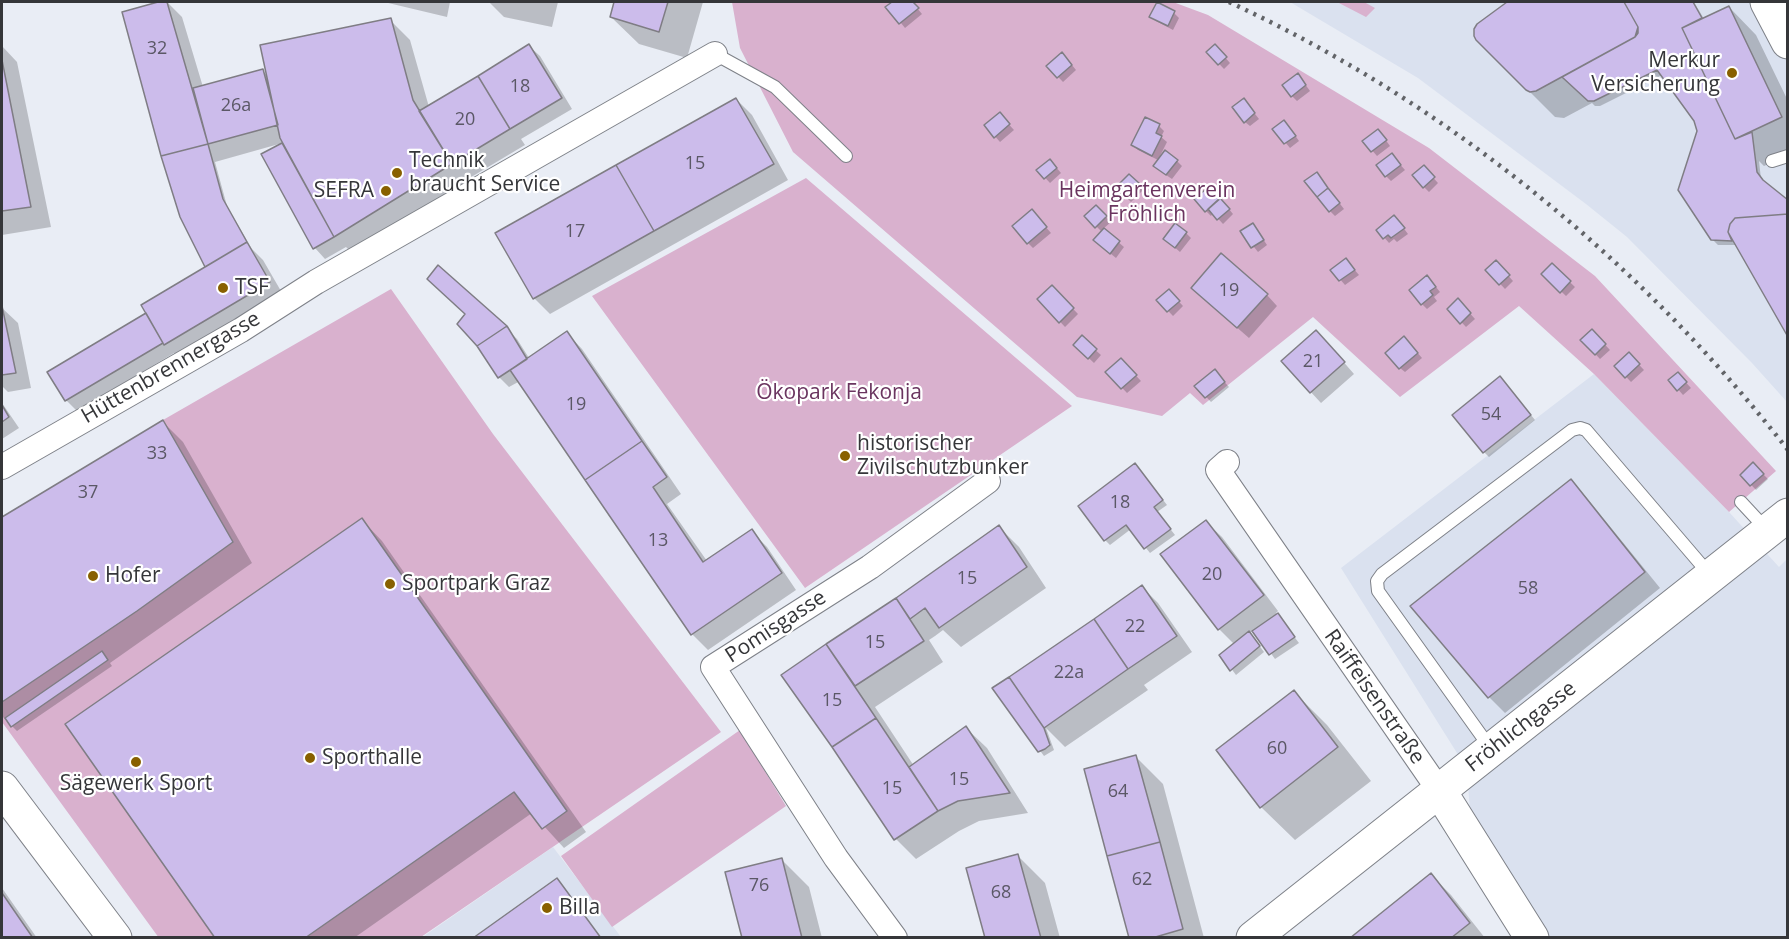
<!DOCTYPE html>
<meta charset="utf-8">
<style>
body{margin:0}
#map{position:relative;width:1789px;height:939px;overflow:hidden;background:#e9edf5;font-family:"Open Sans",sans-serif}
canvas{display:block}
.frame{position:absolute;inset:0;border:3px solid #353639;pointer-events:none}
</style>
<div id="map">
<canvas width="1789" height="939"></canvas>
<div class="frame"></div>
</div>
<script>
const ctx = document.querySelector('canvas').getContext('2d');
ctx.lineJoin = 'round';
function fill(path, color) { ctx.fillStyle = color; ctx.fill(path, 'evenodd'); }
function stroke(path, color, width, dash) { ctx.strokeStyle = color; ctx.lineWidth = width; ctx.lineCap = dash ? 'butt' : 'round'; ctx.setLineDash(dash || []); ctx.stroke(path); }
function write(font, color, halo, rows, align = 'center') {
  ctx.font = font + ' "Open Sans",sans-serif'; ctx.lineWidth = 4.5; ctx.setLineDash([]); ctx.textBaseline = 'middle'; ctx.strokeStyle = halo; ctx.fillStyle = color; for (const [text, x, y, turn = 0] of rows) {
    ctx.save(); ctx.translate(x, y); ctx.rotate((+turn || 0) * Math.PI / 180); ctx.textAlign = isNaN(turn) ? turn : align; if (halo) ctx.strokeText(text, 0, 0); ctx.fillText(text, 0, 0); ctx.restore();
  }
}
const built = new Path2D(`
 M1290,2H1787V402L1752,363L1627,237L1586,204L1418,78Z
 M1594,374L1729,512L1779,567L1787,559V937H1532L1472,841L1467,769L1341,568Z
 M553,847L621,937L421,938Z`);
const green = new Path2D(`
 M732,2H1173L1208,15L1429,148L1595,276L1776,471L1729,512L1594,374L1519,306L1400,397L1313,317L1203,405L1190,393L1162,416L1077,397L793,152L740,48Z
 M1337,2H1364L1375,8L1366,17Z
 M806,178L1072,406L805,588L592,296Z
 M391,289L493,434L721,732L421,937L159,938L2,722V702L233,542L163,420Z
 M740,730L786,806L612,927L561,856Z`);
const shadow = new Path2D(`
 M163,2H167L182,17L203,87L263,71L268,76L390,20L410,40L429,107L529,46L540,56L572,109L521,139L525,145L468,179L471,185L356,257L346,247L325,259L315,248L279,144L215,162L227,206L252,249L263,260L285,298L181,360L174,353L77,411L66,400L146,315L207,268L123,13Z
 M384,2H450L447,17Z
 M489,2H558L552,27L504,17Z
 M616,2H703L687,58L639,44L611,17Z
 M895,2H912L922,14L905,28L888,7Z
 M1510,2H1694L1704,19L1729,7L1756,35L1788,101V155L1764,166L1759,161L1761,179L1736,245H1718L1712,239L1699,131L1696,121L1662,75L1600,106H1595L1592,103L1564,118L1555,117L1477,39L1478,25Z
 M1157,4L1174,13L1179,18L1173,30L1156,21L1151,16Z
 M2,46L17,62L51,227L2,235Z
 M1215,46L1230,63L1224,69L1208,52Z
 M1067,59L1076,70L1063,82L1048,66Z
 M1302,80L1310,91L1297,101L1292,96Z
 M736,99L752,115L788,180L550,314L534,298Z
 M1248,105L1259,119L1250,126L1245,122Z
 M1004,119L1014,130L1000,142L986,126Z
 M1159,126L1164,131L1161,137L1167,142L1158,160L1138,150L1133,145Z
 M1289,127L1299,141L1290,148L1274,129Z
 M1382,135L1390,146L1377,156L1364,141Z
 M1396,160L1405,170L1391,181L1386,176Z
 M1177,161L1182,166L1172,179L1160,171Z
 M1055,166L1061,173L1050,183L1039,171Z
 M1428,172L1438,183L1429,192L1424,187Z
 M1129,176L1143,190L1131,202L1117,188Z
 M1321,179L1344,209L1335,216L1330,211Z
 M1215,192L1233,214L1223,224L1213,213L1211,216L1206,211Z
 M1096,207L1111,222L1103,229L1124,247L1116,258L1100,245L1102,232L1086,216Z
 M1036,216L1051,233L1033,248L1028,243Z
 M1399,222L1408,234L1397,242L1394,239L1389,243L1378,230Z
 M1257,230L1267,245L1258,252L1242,232Z
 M1186,233L1191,238L1180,252L1165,239Z
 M1346,260L1359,275L1345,285L1332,270Z
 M1496,262L1513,281L1505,289L1487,270Z
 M1552,265L1575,287L1566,296L1543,274Z
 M1432,282L1440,292L1434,297L1437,301L1427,309L1422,304Z
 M1052,287L1078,314L1065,327L1039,299Z
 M1169,291L1183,306L1173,316L1158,300Z
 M1267,295L1277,306L1249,338L1203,298Z
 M1458,300L1475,319L1466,327L1449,309Z
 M2,308L18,323L31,388L8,392L2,386Z
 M506,328L517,339L529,358L567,333L582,349L681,494L667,504L707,561L751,531L767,547L796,590L708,650L692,634L520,381L509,387L499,377Z
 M1592,331L1610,350L1600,359L1582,340Z
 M1082,338L1101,355L1094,363L1075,345Z
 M1327,343L1354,374L1321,403L1283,362Z
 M1409,343L1422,358L1405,372L1400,368Z
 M1629,354L1644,370L1631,382L1616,366Z
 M1121,360L1141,381L1127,393L1107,372Z
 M1678,374L1691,388L1683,395L1670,380Z
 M1219,376L1229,387L1211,402L1196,386Z
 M1505,383L1535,420L1489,457L1484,452Z
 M2,403L19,428L2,439Z
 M163,422L183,442L252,563L110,663L112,666L17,731L2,716V519Z
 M1753,464L1768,479L1756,490L1742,475Z
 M1140,470L1167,505L1157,512L1175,535L1150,553L1131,529L1110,545L1105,540Z
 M1571,481L1586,497L1660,588L1505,713L1489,697Z
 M362,520L382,541L586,832L564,848L532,813L354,938H217Z
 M1206,522L1222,537L1278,611L1276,613L1299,643L1275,659L1254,630L1250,633L1264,652L1236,675L1221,655L1235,645L1219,629Z
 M999,527L1019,547L1046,588L961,647L943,630L935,636L929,640L943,662L875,707L914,766L966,728L987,748L1028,813L979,821L959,831L916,859L896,839L783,676Z
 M1142,587L1158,603L1192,652L1144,685L1148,690L1065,747L1046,728L1054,750L1044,756L994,688Z
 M1294,692L1327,725L1371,781L1295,840L1261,807Z
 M1136,757L1163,784L1204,938H1131Z
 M1018,856L1045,883L1060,938H987Z
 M781,859L809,887L822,938H743Z
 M1431,875L1451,895L1485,938H1352Z
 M2,888L37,938H2Z`);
const building = new Path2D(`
 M158,2H167L208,144L161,156L122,12Z
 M614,2H668L659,32L610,17Z
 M892,2H913L919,8L899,24L885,7Z
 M1157,2L1175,11L1168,26L1149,17Z
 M1507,2H1624L1638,27V33L1635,37L1536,91L1530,92L1526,90L1476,40L1474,36V29L1477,24Z
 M1624,2H1693L1702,18L1682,28L1735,139L1752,132L1757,172L1763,180L1788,200V214L1735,218L1730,224L1728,232L1732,241L1711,240L1678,190L1697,131L1694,121L1657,70L1594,101H1588L1562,77L1635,37L1638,27Z
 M1729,6L1782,117L1735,139L1682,28Z
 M391,18L413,100L452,164L334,237L280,138L260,45Z
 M529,44L562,98L510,129L478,76Z
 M1215,44L1227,57L1218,65L1206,52Z
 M1062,52L1072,65L1057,78L1046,66Z
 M2,60L31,207L2,211Z
 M263,69L278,125L208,144L193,88Z
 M1298,73L1306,85L1291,97L1282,85Z
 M478,76L510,129L452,164L419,111Z
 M736,98L774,164L654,231L616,165Z
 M1244,98L1255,113L1244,123L1232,107Z
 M1000,112L1010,124L994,138L984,125Z
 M1145,117L1160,124L1156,133L1162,136L1152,156L1131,145Z
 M1284,120L1296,136L1284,144L1272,129Z
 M1378,129L1387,140L1371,152L1362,141Z
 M282,143L334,237L313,249L261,154Z
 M208,144L223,199L247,242L205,267L180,217L161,156Z
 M1165,150L1178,160L1166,175L1153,166Z
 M1392,153L1401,165L1385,177L1376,165Z
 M1050,159L1057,168L1044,179L1036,170Z
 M616,165L654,231L533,299L495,233Z
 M1424,165L1435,177L1423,188L1412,175Z
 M1317,172L1328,188L1317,197L1304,181Z
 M1129,174L1140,184L1125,198L1115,188Z
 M1211,185L1222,197L1205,212L1194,199Z
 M1328,188L1340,203L1329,212L1317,197Z
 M1220,198L1230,209L1217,220L1208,209Z
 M1096,205L1107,216L1095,228L1084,216Z
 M1032,209L1047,227L1027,244L1012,226Z
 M1788,214V337L1728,232L1730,224L1735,218Z
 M1394,215L1405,228L1391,238L1388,235L1383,239L1376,230Z
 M1175,223L1187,232L1175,248L1163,239Z
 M1253,223L1264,240L1251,248L1240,231Z
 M1104,228L1120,241L1110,254L1093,240Z
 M247,242L270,282L164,345L141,305Z
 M1221,253L1268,294L1237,328L1191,288Z
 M1346,258L1355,270L1339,281L1330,270Z
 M1496,260L1510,275L1499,285L1485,270Z
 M1552,263L1571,281L1560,293L1541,274Z
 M438,265L507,326L477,346L457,324L465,314L427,279Z
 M1427,275L1436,287L1430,291L1433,295L1421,305L1409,290Z
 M1052,285L1074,308L1059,323L1037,299Z
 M1169,289L1180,301L1167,312L1156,300Z
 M1458,298L1471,313L1460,324L1447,309Z
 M2,306L16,373L2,375Z
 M146,313L163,343L65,401L47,372Z
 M507,326L527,359L498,378L477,346Z
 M1592,329L1606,344L1595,355L1580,340Z
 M1316,330L1345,362L1310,393L1281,361Z
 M567,331L642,441L585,480L510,370Z
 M1082,335L1097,349L1088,359L1073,345Z
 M1404,336L1418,353L1399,369L1385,353Z
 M1629,352L1640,364L1625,378L1614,366Z
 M1121,358L1137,375L1121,389L1105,372Z
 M1215,369L1225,382L1205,398L1194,386Z
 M1678,372L1687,382L1677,391L1668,380Z
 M1500,376L1531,415L1483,453L1452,415Z
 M2,405L9,417L2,422Z
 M163,420L233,542L137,611L2,702V517Z
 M642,441L667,477L653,487L703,562L752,529L782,573L691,635L585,480Z
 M1753,462L1764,474L1750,486L1740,475Z
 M1135,463L1163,500L1154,507L1171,529L1144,549L1126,525L1104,541L1078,506Z
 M1571,479L1645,572L1488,698L1410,606Z
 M362,518L567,811L542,829L514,792L305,938H215L65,724Z
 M1206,520L1264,595L1218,630L1160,554Z
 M999,525L1027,567L939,628L925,608L910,619L896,598Z
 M1142,585L1177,636L1128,669L1094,619Z
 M896,598L924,641L855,686L826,644Z
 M1278,613L1295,637L1269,655L1252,631Z
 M1094,619L1128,669L1044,728L1009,677Z
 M1249,631L1260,646L1230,671L1219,655Z
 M826,644L876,718L832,747L781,675Z
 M102,651L108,660L11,727L5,718Z
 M1009,677L1044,728L1050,745L1045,749L1038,752L992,688Z
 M1294,690L1338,747L1260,808L1216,750Z
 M876,718L938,811L894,840L832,747Z
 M966,726L1010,793L958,801L938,811L909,767Z
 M1136,755L1160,842L1107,856L1084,769Z
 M1160,842L1183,929L1152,938H1129L1107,856Z
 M1018,854L1041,938H985L966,868Z
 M782,858L802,938H742L725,872Z
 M1431,873L1470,923L1451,938H1350Z
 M557,878L601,938H473Z
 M2,893L33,938H2Z`);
const lane = new Path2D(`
 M715,54L775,87L846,156
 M1772,161L1788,156
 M1741,502L1767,530
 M1491,749L1378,591L1377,581L1382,574L1572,430L1580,428L1586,430L1710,575`);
const street = new Path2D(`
 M1227,462L1218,470L1439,790
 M2,467L241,330L316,282L715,54
 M895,938L836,858L713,667L870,567L988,481`);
const secondary = new Path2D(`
 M2,788L115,938
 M1439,790L1532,938
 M1253,938L1788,515`);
const primary = new Path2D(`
 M1767,2L1788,42`);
const rail = new Path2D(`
 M1229,2C1447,103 1639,260 1788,450`);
const markers = [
 [1732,73,6,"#886000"],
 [397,173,6,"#886000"],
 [386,191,6,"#886000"],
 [223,288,6,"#886000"],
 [845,456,6,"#886000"],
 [93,576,6,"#886000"],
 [390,584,6,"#886000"],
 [310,758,6,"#886000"],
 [136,762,6,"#886000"],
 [547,908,6,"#886000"]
];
const numberNames = [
 ["32",157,49],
 ["18",520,87],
 ["26a",236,106],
 ["20",465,120],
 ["15",695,164],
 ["17",575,232],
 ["19",1229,291],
 ["21",1313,362],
 ["19",576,405],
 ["54",1491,415],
 ["33",157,454],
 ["37",88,493],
 ["18",1120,503],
 ["13",658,541],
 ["20",1212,575],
 ["15",967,579],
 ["58",1528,589],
 ["22",1135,627],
 ["15",875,643],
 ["22a",1069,673],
 ["15",832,701],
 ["60",1277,749],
 ["15",959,780],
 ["15",892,789],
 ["64",1118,792],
 ["62",1142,880],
 ["76",759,886],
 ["68",1001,893]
];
const poiNames = [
 ["Merkur",1720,61,"right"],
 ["Versicherung",1720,85,"right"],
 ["Technik",409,161],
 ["braucht Service",409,185],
 ["SEFRA",374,191,"right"],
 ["TSF",235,288],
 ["historischer",857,444],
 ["Zivilschutzbunker",857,468],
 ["Hofer",105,576],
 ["Sportpark Graz",402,584],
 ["Sporthalle",322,758],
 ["Sägewerk Sport",136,784,"center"],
 ["Billa",559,908]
];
const parkNames = [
 ["Heimgartenverein",1147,191],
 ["Fröhlich",1147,215],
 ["Ökopark Fekonja",839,393]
];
const streetNames = [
 ["Hüttenbrennergasse",171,368,-30],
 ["Pomisgasse",776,627,-33],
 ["Raiffeisenstraße",1374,697,55],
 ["Fröhlichgasse",1521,727,-38]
];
fill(built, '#dae1ef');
fill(green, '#d9b1ce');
fill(shadow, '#0003');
fill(building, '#ccbceb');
stroke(building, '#7f7d84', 1.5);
stroke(lane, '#7e8188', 14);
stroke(street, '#7e8188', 26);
stroke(secondary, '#7e8188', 35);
stroke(primary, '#7e8188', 35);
stroke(lane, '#fff', 12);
stroke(street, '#fff', 24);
stroke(secondary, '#fff', 33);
stroke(primary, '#fff', 33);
stroke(rail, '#626468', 4.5, [3, 6]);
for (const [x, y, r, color] of markers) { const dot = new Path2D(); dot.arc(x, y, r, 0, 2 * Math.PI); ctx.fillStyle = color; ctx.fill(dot); stroke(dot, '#fff', 2); }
write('18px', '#5b5866', null, numberNames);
write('21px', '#353639', '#fff', poiNames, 'left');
write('21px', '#6a345f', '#fff', parkNames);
write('21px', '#353639', '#fff', streetNames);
</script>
